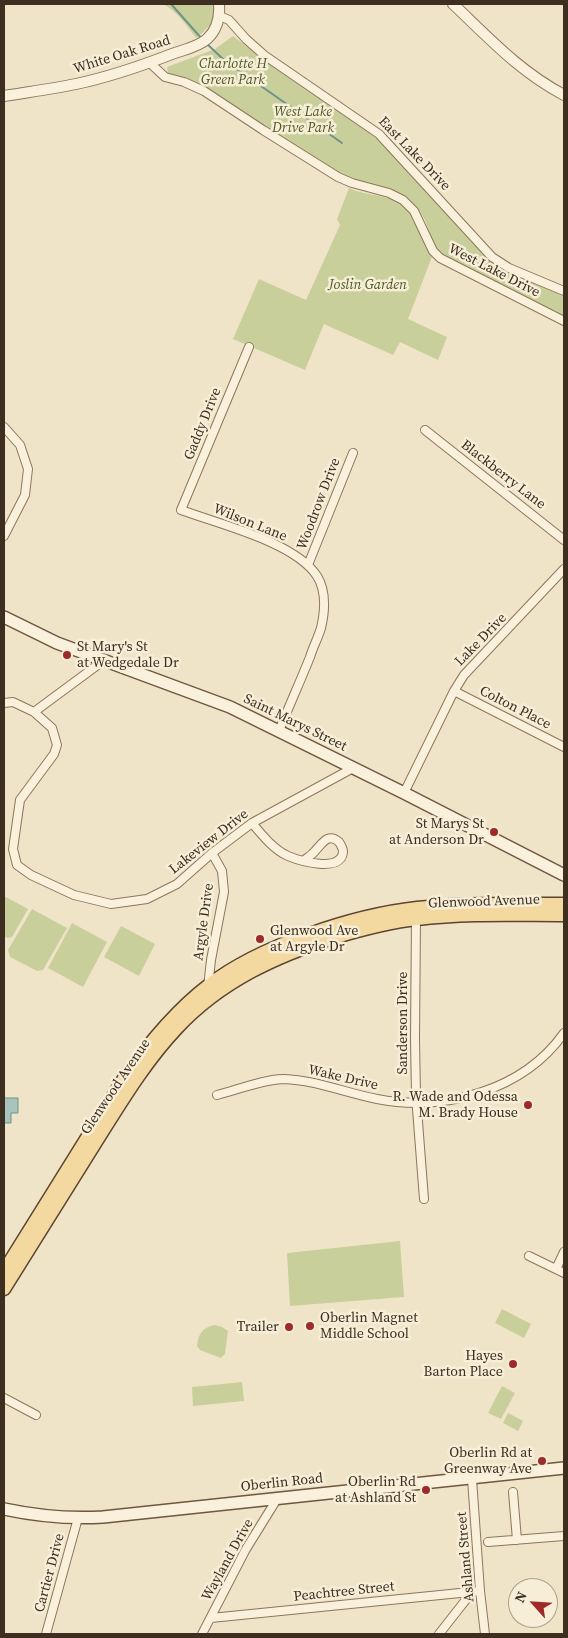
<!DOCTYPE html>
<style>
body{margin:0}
#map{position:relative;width:568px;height:1638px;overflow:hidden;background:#f0e4c8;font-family:"Source Serif 4",serif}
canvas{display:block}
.frame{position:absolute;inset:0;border:5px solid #3d2e20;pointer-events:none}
.north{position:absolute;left:508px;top:1578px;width:50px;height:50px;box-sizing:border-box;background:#f7eed8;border:1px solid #ada18e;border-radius:50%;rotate:296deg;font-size:14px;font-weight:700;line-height:20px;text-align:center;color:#3d2e20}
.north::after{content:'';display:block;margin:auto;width:18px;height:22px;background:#9e2a2b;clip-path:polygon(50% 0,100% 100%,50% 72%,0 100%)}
</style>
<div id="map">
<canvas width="568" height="1638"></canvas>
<div class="frame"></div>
<div class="north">N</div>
</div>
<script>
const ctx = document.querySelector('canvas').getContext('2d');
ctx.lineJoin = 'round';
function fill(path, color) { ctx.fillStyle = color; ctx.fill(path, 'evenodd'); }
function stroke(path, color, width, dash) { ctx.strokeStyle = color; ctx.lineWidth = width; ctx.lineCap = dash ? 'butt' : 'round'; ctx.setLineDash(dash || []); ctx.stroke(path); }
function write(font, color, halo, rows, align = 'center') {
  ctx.font = font + ' "Source Serif 4",serif'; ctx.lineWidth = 5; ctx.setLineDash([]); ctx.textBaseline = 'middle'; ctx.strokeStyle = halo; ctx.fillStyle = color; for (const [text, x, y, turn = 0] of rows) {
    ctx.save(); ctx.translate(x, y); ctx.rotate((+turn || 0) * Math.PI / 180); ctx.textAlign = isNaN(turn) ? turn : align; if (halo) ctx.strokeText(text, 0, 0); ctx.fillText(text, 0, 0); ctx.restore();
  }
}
const green = new Path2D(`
 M163,4H211L216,5C214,22 209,28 196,38C187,26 176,10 163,4Z
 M233,36L291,79L358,124L377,139L405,165L495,264L505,271L564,296V317L447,259L435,246L425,220L419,210L406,197L393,190L362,184L340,174L288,142L207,88L168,74L167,67L215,49Z
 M349,188C361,194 374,194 387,198C416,205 419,234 432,257L408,319L447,337L438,360L400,342L393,355L324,324L305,370L233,339L259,279L306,300L340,225L337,219Z
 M4,896L28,909L12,937L7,938L4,936Z
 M32,909L67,928L43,970L37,971L10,957L8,950Z
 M72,923L107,942L83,987L48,968Z
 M121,926L155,944L139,976L104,957Z
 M400,1241L404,1297L290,1306L287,1253Z
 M502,1309L531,1324L524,1338L495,1323Z
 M215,1325L222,1327L228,1331L225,1354L221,1358L200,1350L197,1346C198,1334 203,1327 215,1325Z
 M242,1382L244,1401L193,1406L192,1387Z
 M502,1386L515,1393L501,1419L488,1413Z
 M508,1413L523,1421L518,1431L503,1423Z`);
const water = new Path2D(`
 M4,1098H18V1113H11V1123H4Z`);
const stream = new Path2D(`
 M171,4L202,39
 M207,44L224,60L342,143`);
const minor = new Path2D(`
 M220,16L229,20L246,39L264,55L379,134L492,257L509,268L564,291
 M150,63L165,77L184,82L204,91L263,130L338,177L352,183L389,193L403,200L414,211L433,251L440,258L564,321
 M249,347L181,510C219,524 295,542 317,576C327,592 325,611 321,628C318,638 313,647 310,657C300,682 289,706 279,731
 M4,427L20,445L28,469L25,495L4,536
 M425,430L564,540
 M308,565L353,453
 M454,691L564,747
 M4,703L13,702L34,712L52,728L57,745L54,754L20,800L13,849L17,865L31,875L74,895L111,904L147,899L177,884L212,853L252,823L353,768
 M34,712L103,661
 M404,793L454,691L464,675L564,569
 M252,823C262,835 274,850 288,856C300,861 341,873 343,852C343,849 341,845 339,842C328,832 322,844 315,851C312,855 307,858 303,861
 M416,915L415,1039L416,1096L424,1199
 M208,987L211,960L224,892L222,871L212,853
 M217,1095C237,1090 264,1079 284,1079C315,1080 346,1093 377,1099C444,1112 523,1091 564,1033
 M529,1256L564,1273
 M556,1269L564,1252
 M4,1398L36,1415
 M472,1479L480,1591L485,1634
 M513,1492L517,1540
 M488,1542L564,1536
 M211,1618L480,1591
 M46,1634L78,1518
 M202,1634L246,1549L277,1499
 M439,1634L472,1592`);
const tertiary = new Path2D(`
 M453,4C489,38 520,72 564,95
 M4,96C28,92 52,89 76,84C109,77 141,66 172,54C183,50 198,47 207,39C218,29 220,17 219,4`);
const secondary = new Path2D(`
 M4,617L57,643L230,707L404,793L564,875
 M4,1509C37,1516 69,1519 103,1517L564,1468`);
const primary = new Path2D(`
 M4,1271L123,1080C148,1044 175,1011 209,985C259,946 354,915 417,908C466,903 515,904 564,904
 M4,1289C34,1241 64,1193 94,1145C120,1104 144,1063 177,1028C221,981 276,956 336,937C363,929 389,922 417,919C466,913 515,915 564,915`);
const markers = [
 [67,655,5,"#9e2a2b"],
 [494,832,5,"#9e2a2b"],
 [260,939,5,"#9e2a2b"],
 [528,1105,5,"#9e2a2b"],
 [310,1326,5,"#9e2a2b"],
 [289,1327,5,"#9e2a2b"],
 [513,1364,5,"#9e2a2b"],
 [542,1461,5,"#9e2a2b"],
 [426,1490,5,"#9e2a2b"]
];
const streetNames = [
 ["White Oak Road",122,55,-17],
 ["East Lake Drive",414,154,46],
 ["West Lake Drive",494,271,27],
 ["Gaddy Drive",203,424,-68],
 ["Blackberry Lane",503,475,38],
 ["Woodrow Drive",319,504,-69],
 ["Wilson Lane",250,523,22],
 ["Lake Drive",481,640,-46],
 ["Colton Place",515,708,27],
 ["Saint Marys Street",295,723,26],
 ["Lakeview Drive",209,842,-38],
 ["Glenwood Avenue",484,902,-2],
 ["Argyle Drive",204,922,-82],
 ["Sanderson Drive",403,1023,-90],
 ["Wake Drive",343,1078,13],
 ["Glenwood Avenue",116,1087,-56],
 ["Oberlin Road",282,1483,-6],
 ["Ashland Street",466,1557,-95],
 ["Wayland Drive",228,1560,-61],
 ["Cartier Drive",50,1573,-75],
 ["Peachtree Street",344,1592,-6]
];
const parkNames = [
 ["Charlotte H",233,64],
 ["Green Park",233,80],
 ["West Lake",303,112],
 ["Drive Park",303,128],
 ["Joslin Garden",368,285]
];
const poiNames = [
 ["St Mary's St",77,647,"left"],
 ["at Wedgedale Dr",77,663,"left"],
 ["St Marys St",484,824],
 ["at Anderson Dr",484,840],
 ["Glenwood Ave",270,931,"left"],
 ["at Argyle Dr",270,947,"left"],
 ["R. Wade and Odessa",518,1097],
 ["M. Brady House",518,1113],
 ["Oberlin Magnet",320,1318,"left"],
 ["Middle School",320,1334,"left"],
 ["Trailer",279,1327],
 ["Hayes",503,1356],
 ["Barton Place",503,1372],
 ["Oberlin Rd at",532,1453],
 ["Greenway Ave",532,1469],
 ["Oberlin Rd",416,1482],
 ["at Ashland St",416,1498]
];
fill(green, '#c9cf9b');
fill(water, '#a9c4bc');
stroke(water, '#6f938a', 1);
stroke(stream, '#6f938a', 2);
stroke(minor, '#8d765c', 10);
stroke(tertiary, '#8d765c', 12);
stroke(secondary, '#6f573f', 14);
stroke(primary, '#5b4430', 15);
stroke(minor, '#faf1dc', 8);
stroke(tertiary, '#faf1dc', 10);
stroke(secondary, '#faf1dc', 11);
stroke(primary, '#f3d9a0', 12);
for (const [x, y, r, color] of markers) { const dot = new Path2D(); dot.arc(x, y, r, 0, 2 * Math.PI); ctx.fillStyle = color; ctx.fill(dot); stroke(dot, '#f7eed8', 2); }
write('14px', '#3d2e20', '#f7eed8', streetNames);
write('italic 14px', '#4d5a26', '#f7eed8', parkNames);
write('14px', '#3d2e20', '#f7eed8', poiNames, 'right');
</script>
